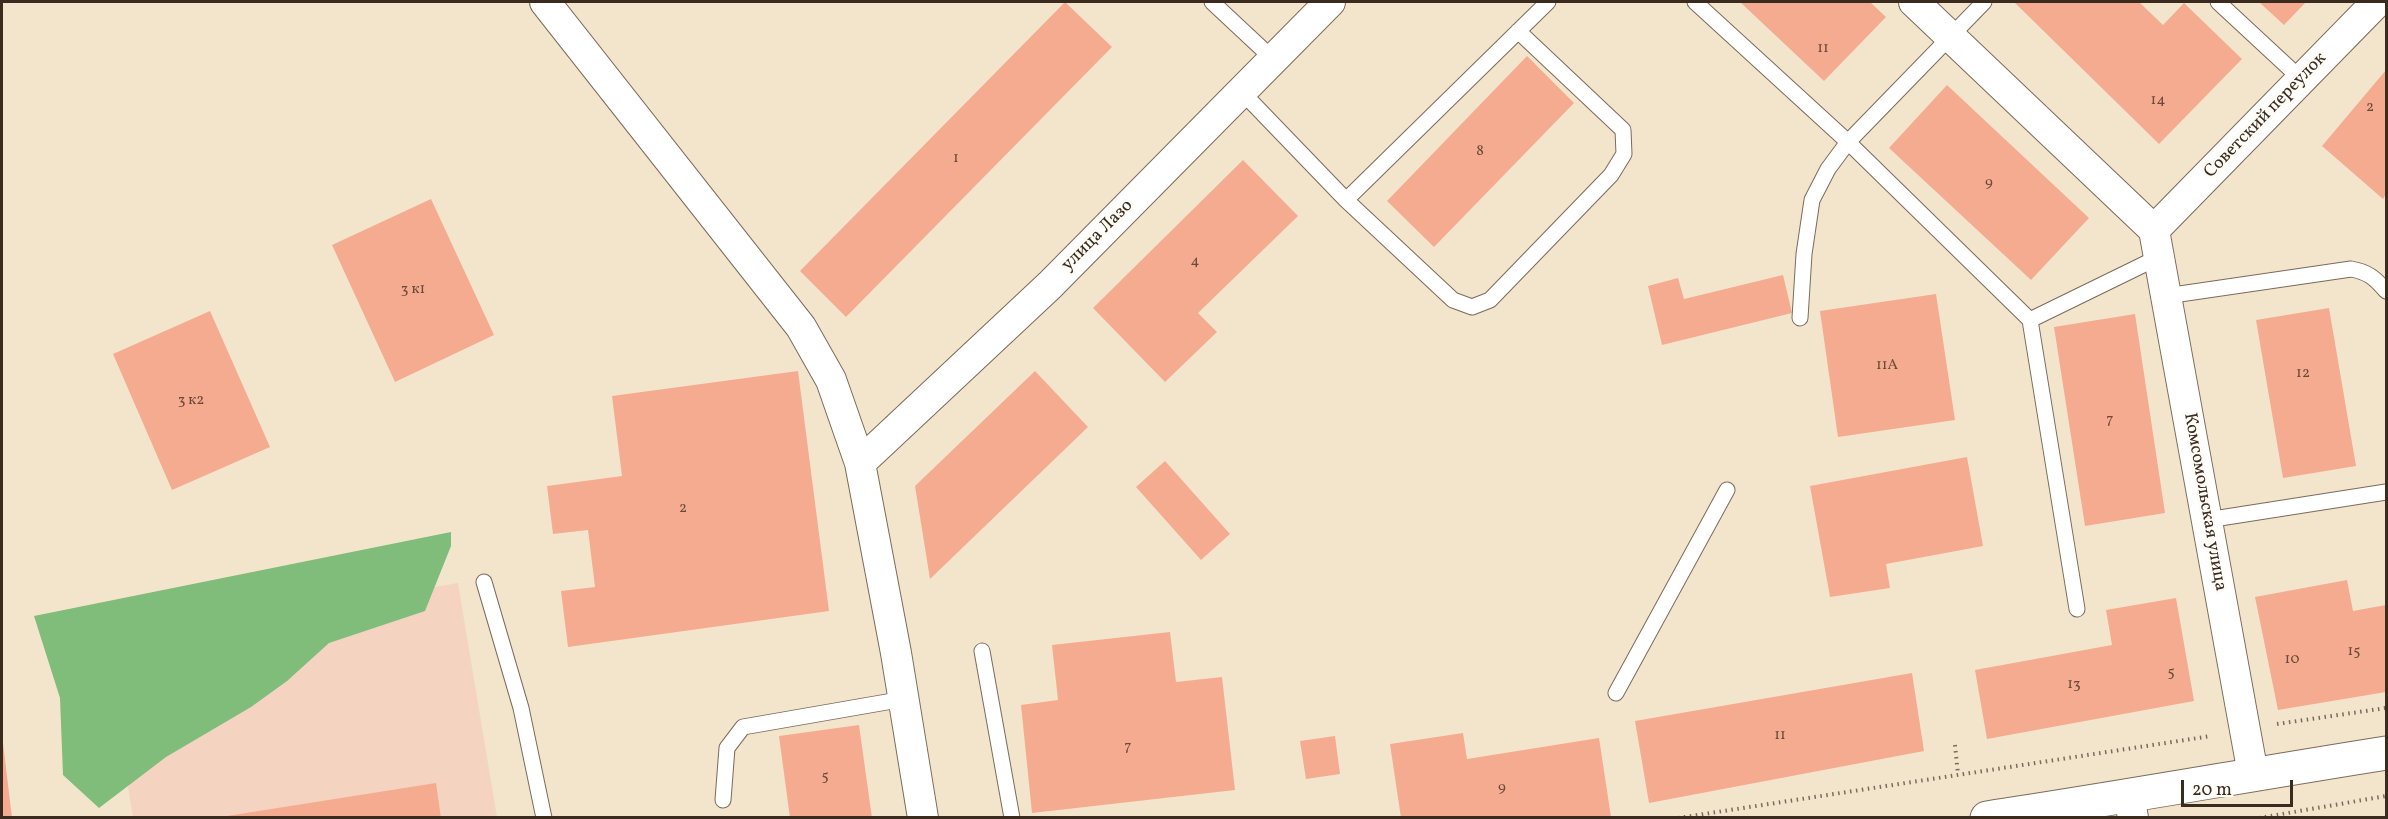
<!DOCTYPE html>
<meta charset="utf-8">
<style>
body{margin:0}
#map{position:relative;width:2388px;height:819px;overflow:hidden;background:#f3e5cc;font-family:Vollkorn,serif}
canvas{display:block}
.frame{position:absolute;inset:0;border:3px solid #3b2a1e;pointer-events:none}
.scale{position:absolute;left:2181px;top:780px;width:112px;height:27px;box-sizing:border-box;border:3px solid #3b2a1e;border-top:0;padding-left:8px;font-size:18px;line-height:21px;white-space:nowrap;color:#3b2a1e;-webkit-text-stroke:4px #fdfcf7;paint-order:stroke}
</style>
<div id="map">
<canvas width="2388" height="819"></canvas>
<div class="frame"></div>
<div class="scale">20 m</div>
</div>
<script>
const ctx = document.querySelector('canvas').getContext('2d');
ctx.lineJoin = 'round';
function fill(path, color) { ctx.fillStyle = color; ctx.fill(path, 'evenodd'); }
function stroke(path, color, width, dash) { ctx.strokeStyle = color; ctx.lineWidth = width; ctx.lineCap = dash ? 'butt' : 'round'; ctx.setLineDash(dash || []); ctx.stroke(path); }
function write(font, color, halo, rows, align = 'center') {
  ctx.font = font + ' Vollkorn,serif'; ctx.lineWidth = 6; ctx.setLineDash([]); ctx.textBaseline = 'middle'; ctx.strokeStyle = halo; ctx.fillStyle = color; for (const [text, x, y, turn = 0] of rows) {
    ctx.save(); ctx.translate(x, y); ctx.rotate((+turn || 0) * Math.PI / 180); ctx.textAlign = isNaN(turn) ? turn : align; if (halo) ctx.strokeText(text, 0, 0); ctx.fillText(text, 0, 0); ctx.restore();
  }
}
const built = new Path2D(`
 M458,583L497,817H133L104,643Z`);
const forest = new Path2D(`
 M451,532V546L425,611L329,643L287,681L251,707L166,757L99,808L63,775L60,698L34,616Z`);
const building = new Path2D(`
 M1065,2L1112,47L846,317L800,271Z
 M1740,2H1870L1886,17L1824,81Z
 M2014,2H2139L2163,25L2184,3L2242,59L2159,144Z
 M2259,2H2306L2284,25Z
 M1527,56L1574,103L1434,247L1387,201Z
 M2386,70V194L2383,199L2322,146Z
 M1947,85L2089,218L2031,280L1889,148Z
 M1243,160L1298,216L1198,313L1217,332L1165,382L1093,308Z
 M431,199L494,335L395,382L332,245Z
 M1783,275L1792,313L1662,345L1648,286L1678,278L1684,299Z
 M1936,294L1955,420L1838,437L1820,311Z
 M2329,308L2356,466L2283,478L2256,320Z
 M210,311L270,447L172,490L113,354Z
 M2135,314L2165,513L2085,526L2054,327Z
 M798,371L829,611L568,647L561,591L595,587L588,530L553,534L547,486L622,476L612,396Z
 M1035,371L1088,427L930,579L915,486Z
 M1967,457L1983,546L1886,564L1890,588L1830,597L1810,486Z
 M1165,461L1230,534L1201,560L1136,487Z
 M2347,580L2353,611L2386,605V692L2278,710L2255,597Z
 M2176,598L2194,701L1987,739L1975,670L2112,645L2106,610Z
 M1170,632L1176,682L1222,677L1235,790L1032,813L1021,705L1058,700L1052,645Z
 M1912,673L1924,751L1649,803L1635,721Z
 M859,725L872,818H790L779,736Z
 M1463,733L1467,759L1599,738L1611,817L1401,818L1390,744Z
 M1335,736L1340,774L1306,779L1300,741Z
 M2,743H3L12,818H2Z
 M436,783L441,818H227V816Z`);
const path = new Path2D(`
 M2277,724L2386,708
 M1955,745L1958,774
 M1678,818L2211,736
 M2259,818L2386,796`);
const service = new Path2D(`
 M1212,2L1273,59
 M1695,2L1848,142L2030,320L2077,609
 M2218,2L2301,79
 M1241,91L1346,200L1548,2
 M1346,200L1453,300L1472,307L1490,300L1611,175L1624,154L1623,130L1518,31
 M2166,296L2351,269C2368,272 2375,278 2386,291
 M1800,318L1804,254L1812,200L1828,169L1848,142L1984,2
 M2030,320L2159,257
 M2207,520L2386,492
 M484,582L521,708L544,818
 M982,651L1012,818
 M1616,693L1727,490
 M723,800L727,748L743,727L904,699`);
const minor = new Path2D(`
 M545,2L801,327L831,380L860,463L896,653L923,818
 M1914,2L2154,230
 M2154,230L2253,774
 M2154,230L2377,2
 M860,463L1050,285L1330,2
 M2129,796L2133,818`);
const tertiary = new Path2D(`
 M1987,818C2120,798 2253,774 2386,753`);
const numberNames = [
 ["11",1823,49],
 ["14",2158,101],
 ["2",2370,108],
 ["8",1480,152],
 ["1",956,159],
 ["9",1989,183],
 ["4",1195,262],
 ["3 к1",413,290],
 ["11А",1887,366],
 ["12",2303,374],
 ["3 к2",191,401],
 ["7",2110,420],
 ["2",683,509],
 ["15",2354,652],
 ["10",2292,660],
 ["5",2171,673],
 ["13",2074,685],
 ["11",1780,736],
 ["7",1128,747],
 ["5",825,777],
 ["9",1502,788]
];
const streetNames = [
 ["Советский переулок",2266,116,-46],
 ["улица Лазо",1098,236,-45],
 ["Комсомольская улица",2204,502,80]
];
fill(built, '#f4d3c0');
fill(forest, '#80bc7a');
fill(building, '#f5ab90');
stroke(service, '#7b6b5b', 17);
stroke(minor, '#7b6b5b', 32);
stroke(tertiary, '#7b6b5b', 35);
stroke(path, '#7b6b5b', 4, [1.5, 4.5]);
stroke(service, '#fff', 15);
stroke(minor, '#fff', 30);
stroke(tertiary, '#fff', 33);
write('15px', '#6a4a3a', null, numberNames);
write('18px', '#3b2a1e', '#fdfcf7', streetNames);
</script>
